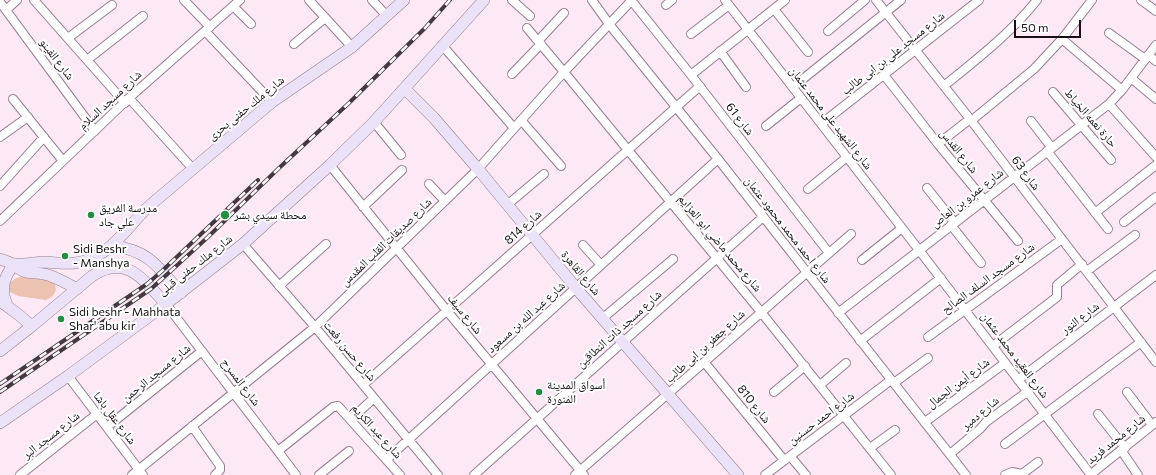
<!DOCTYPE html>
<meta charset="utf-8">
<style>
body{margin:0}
#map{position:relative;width:1156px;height:475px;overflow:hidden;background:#fde8f6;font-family:Commissioner,sans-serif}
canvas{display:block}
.scale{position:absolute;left:1014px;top:20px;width:67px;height:18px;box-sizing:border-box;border:2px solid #180f15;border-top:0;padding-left:5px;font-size:12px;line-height:14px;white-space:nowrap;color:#180f15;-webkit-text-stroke:3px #fff;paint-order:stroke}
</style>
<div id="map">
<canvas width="1156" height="475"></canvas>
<div class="scale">50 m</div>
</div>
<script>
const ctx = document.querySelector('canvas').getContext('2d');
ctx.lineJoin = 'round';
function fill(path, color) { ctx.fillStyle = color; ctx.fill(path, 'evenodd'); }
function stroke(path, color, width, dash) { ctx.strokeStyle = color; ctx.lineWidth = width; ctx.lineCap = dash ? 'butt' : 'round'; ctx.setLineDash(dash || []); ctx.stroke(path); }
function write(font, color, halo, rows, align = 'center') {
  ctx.font = font + ' Commissioner,"Noto Naskh Arabic",sans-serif'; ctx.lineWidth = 4; ctx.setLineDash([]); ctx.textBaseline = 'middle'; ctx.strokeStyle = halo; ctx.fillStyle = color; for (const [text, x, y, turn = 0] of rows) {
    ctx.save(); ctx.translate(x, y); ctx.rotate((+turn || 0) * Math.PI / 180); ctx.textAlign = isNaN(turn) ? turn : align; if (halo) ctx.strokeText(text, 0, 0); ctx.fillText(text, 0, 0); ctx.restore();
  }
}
const green = new Path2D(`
 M37,275L55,283L56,290L53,296L46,300L18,296L10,292L8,287C13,275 26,276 37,275Z`);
const street = new Path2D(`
 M34,0L125,103
 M184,0L210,27
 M309,0L352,47
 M372,0L387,16
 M512,0L530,16
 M592,0L609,24L718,159L966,475
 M631,0L691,75L829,253
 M725,0L919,250L1091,475
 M876,0L970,119L1156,362
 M1141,0L1156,11
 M0,2L95,131
 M666,5L672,0
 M233,6L251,24
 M774,9L808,52
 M6,10L17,0
 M527,28L564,72L628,150L761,312L891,475
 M205,31L272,102
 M828,31L865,0
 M1109,33L1145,59
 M691,34L729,5
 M68,38L112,5
 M1062,39L1122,90
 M538,41L564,13
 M294,44L325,18
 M442,45L514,128
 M720,51L746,87
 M1148,55L1156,61
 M87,60L143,16
 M512,74L541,44
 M691,75L785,0
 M884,75L938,144L1018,241
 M1131,78L1156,99
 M944,86C977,59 1011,33 1037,0
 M793,87L901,0
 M1053,92L1111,160
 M129,98L193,169
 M13,99L63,161
 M1109,104L1156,157
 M521,120L561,166
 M971,121L1034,69L1062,39L1092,0
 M1031,121L1052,148
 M374,122L401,155
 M821,124L979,0
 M766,126L801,98
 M0,137L28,117
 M938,144L970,119
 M1047,151L1108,229
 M330,165L447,311L584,475
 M429,184L445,201
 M0,186L44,137
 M927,188L955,223
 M808,189L847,157
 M507,205L544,174
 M363,207L402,170
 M1095,213L1156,165
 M0,221L129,98L240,0
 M1124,222L1156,197
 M951,225L981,263
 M243,244L315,327L438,475
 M583,245L601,265
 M862,260L902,228
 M1087,271L1135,235
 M279,286L326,244
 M166,304L296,475
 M838,313L1109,104L1122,90L1156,45
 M603,318L673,259
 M928,337L1062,239
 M860,341L941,278
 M993,346L1057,297V285L1082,264
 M705,363L784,460
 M68,376L143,475
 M1018,380L1156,275
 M894,383L928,358
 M363,385L700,86
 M820,385L846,363
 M774,392L805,366
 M1127,392L1152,425
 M1098,414L1125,448
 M351,419L374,398
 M925,422L1005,363
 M192,426L220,466V470L215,475
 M107,427L202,351
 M1005,444L1141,342
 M870,448L895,430
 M1121,450L1138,475
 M278,451L333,407L338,406L400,475
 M950,454L980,429L986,422L1027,392
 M790,456L806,475
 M387,459L718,159
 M20,475L97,414
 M132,475L315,327L478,169L564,72L632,0
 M319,475L349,451
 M474,475L763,217
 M575,475L851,234
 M765,475L891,380
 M1005,475L1012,472L1022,474L1038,462
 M1090,475L1156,422`);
const secondary = new Path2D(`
 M405,89L434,118L478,169L576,288L738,475
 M113,246C149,250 159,268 181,293
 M0,259C4,260 10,263 14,264C24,265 35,262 45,262C55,263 65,264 75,263C109,259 126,228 148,207L272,102L352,47L404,0
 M0,301L19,315L32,326
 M7,305C0,289 4,277 14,264C23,276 36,271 48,275C58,278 68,284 77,289
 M0,351L32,326L92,276C127,253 144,281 166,304
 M0,423L68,376L166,304L243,244L330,165L374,122L484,0`);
const rail = new Path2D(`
 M0,384L147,284L162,271L258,180
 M0,392L151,289L208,237L278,169L349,103L425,28L450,0`);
const markers = [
 [91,215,4,"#238f46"],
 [225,215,5,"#238f46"],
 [65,256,4,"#238f46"],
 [61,319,4,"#238f46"],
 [539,392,4,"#238f46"]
];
const streetNames = [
 ["شارع مسجد على بن ابى طالب",893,53,-38],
 ["شارع الفينو",57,59,53],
 ["شارع مسجد السلام",110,100,-43],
 ["شارع ملك حفنى بحرى",246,108,-39],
 ["شارع الشهيد على محمد عثمان",831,118,52],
 ["حارة نعمه الخياط",1091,118,49],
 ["شارع 61",740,119,52],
 ["شارع القدس",959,151,51],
 ["شارع 63",1026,173,53],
 ["شارع عمرو بن العاص",967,198,-38],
 ["شارع 814",523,227,-42],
 ["شارع احمد محمد محمود عثمان",788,230,52],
 ["شارع صديقات القلب المقدس",386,242,-44],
 ["شارع محمد ماضي ابو العزايم",720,243,50],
 ["شارع ملك حفنى قبلى",195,265,-38],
 ["شارع القاهرة",581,273,50],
 ["شارع مسجد السلف الصالح",988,278,-36],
 ["شارع سيف",465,314,51],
 ["شارع عبد الله بن مسعود",526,317,-42],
 ["شارع النور",1080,318,-37],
 ["شارع مسجد ذات النطاقين",619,329,-42],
 ["شارع جعفر بن ابى طالب",705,346,-42],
 ["شارع حسن رفعت",350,351,50],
 ["شارع العقيد محمد عثمان",1015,355,53],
 ["شارع مسجد الرحمن",156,373,-39],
 ["شارع المسرح",241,382,53],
 ["شارع أيمن الجمال",958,383,-37],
 ["شارع 810",754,404,51],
 ["شارع دمير",980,413,-40],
 ["شارع عقل باشا",115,418,53],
 ["شارع احمد حسنين",821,418,-37],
 ["شارع عبد الكريم",377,431,48],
 ["شارع مسجد البر",51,435,-38],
 ["شارع محمد فريد",1116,439,-39]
];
const poiNames = [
 ["مدرسة الفريق",99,208],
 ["علي جاد",99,222],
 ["محطة سيدي بشر",234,215],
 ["Sidi Beshr",73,249],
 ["- Manshya",73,263],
 ["Sidi beshr - Mahhata",69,312],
 ["Shar' abu kir",69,326],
 ["أسواق المدينة",547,385],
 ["المنورة",547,399]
];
fill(green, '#ebc3b0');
stroke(street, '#957e8d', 10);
stroke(secondary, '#957e8d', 12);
stroke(street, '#fff', 8);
stroke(secondary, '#ece2f7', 11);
stroke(rail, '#443940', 4);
stroke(rail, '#fff', 2.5, [8]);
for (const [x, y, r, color] of markers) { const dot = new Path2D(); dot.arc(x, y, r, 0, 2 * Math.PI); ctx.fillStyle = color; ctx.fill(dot); stroke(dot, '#fff', 1.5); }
write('12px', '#180f15', '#fff', streetNames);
write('12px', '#180f15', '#fff', poiNames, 'left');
</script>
